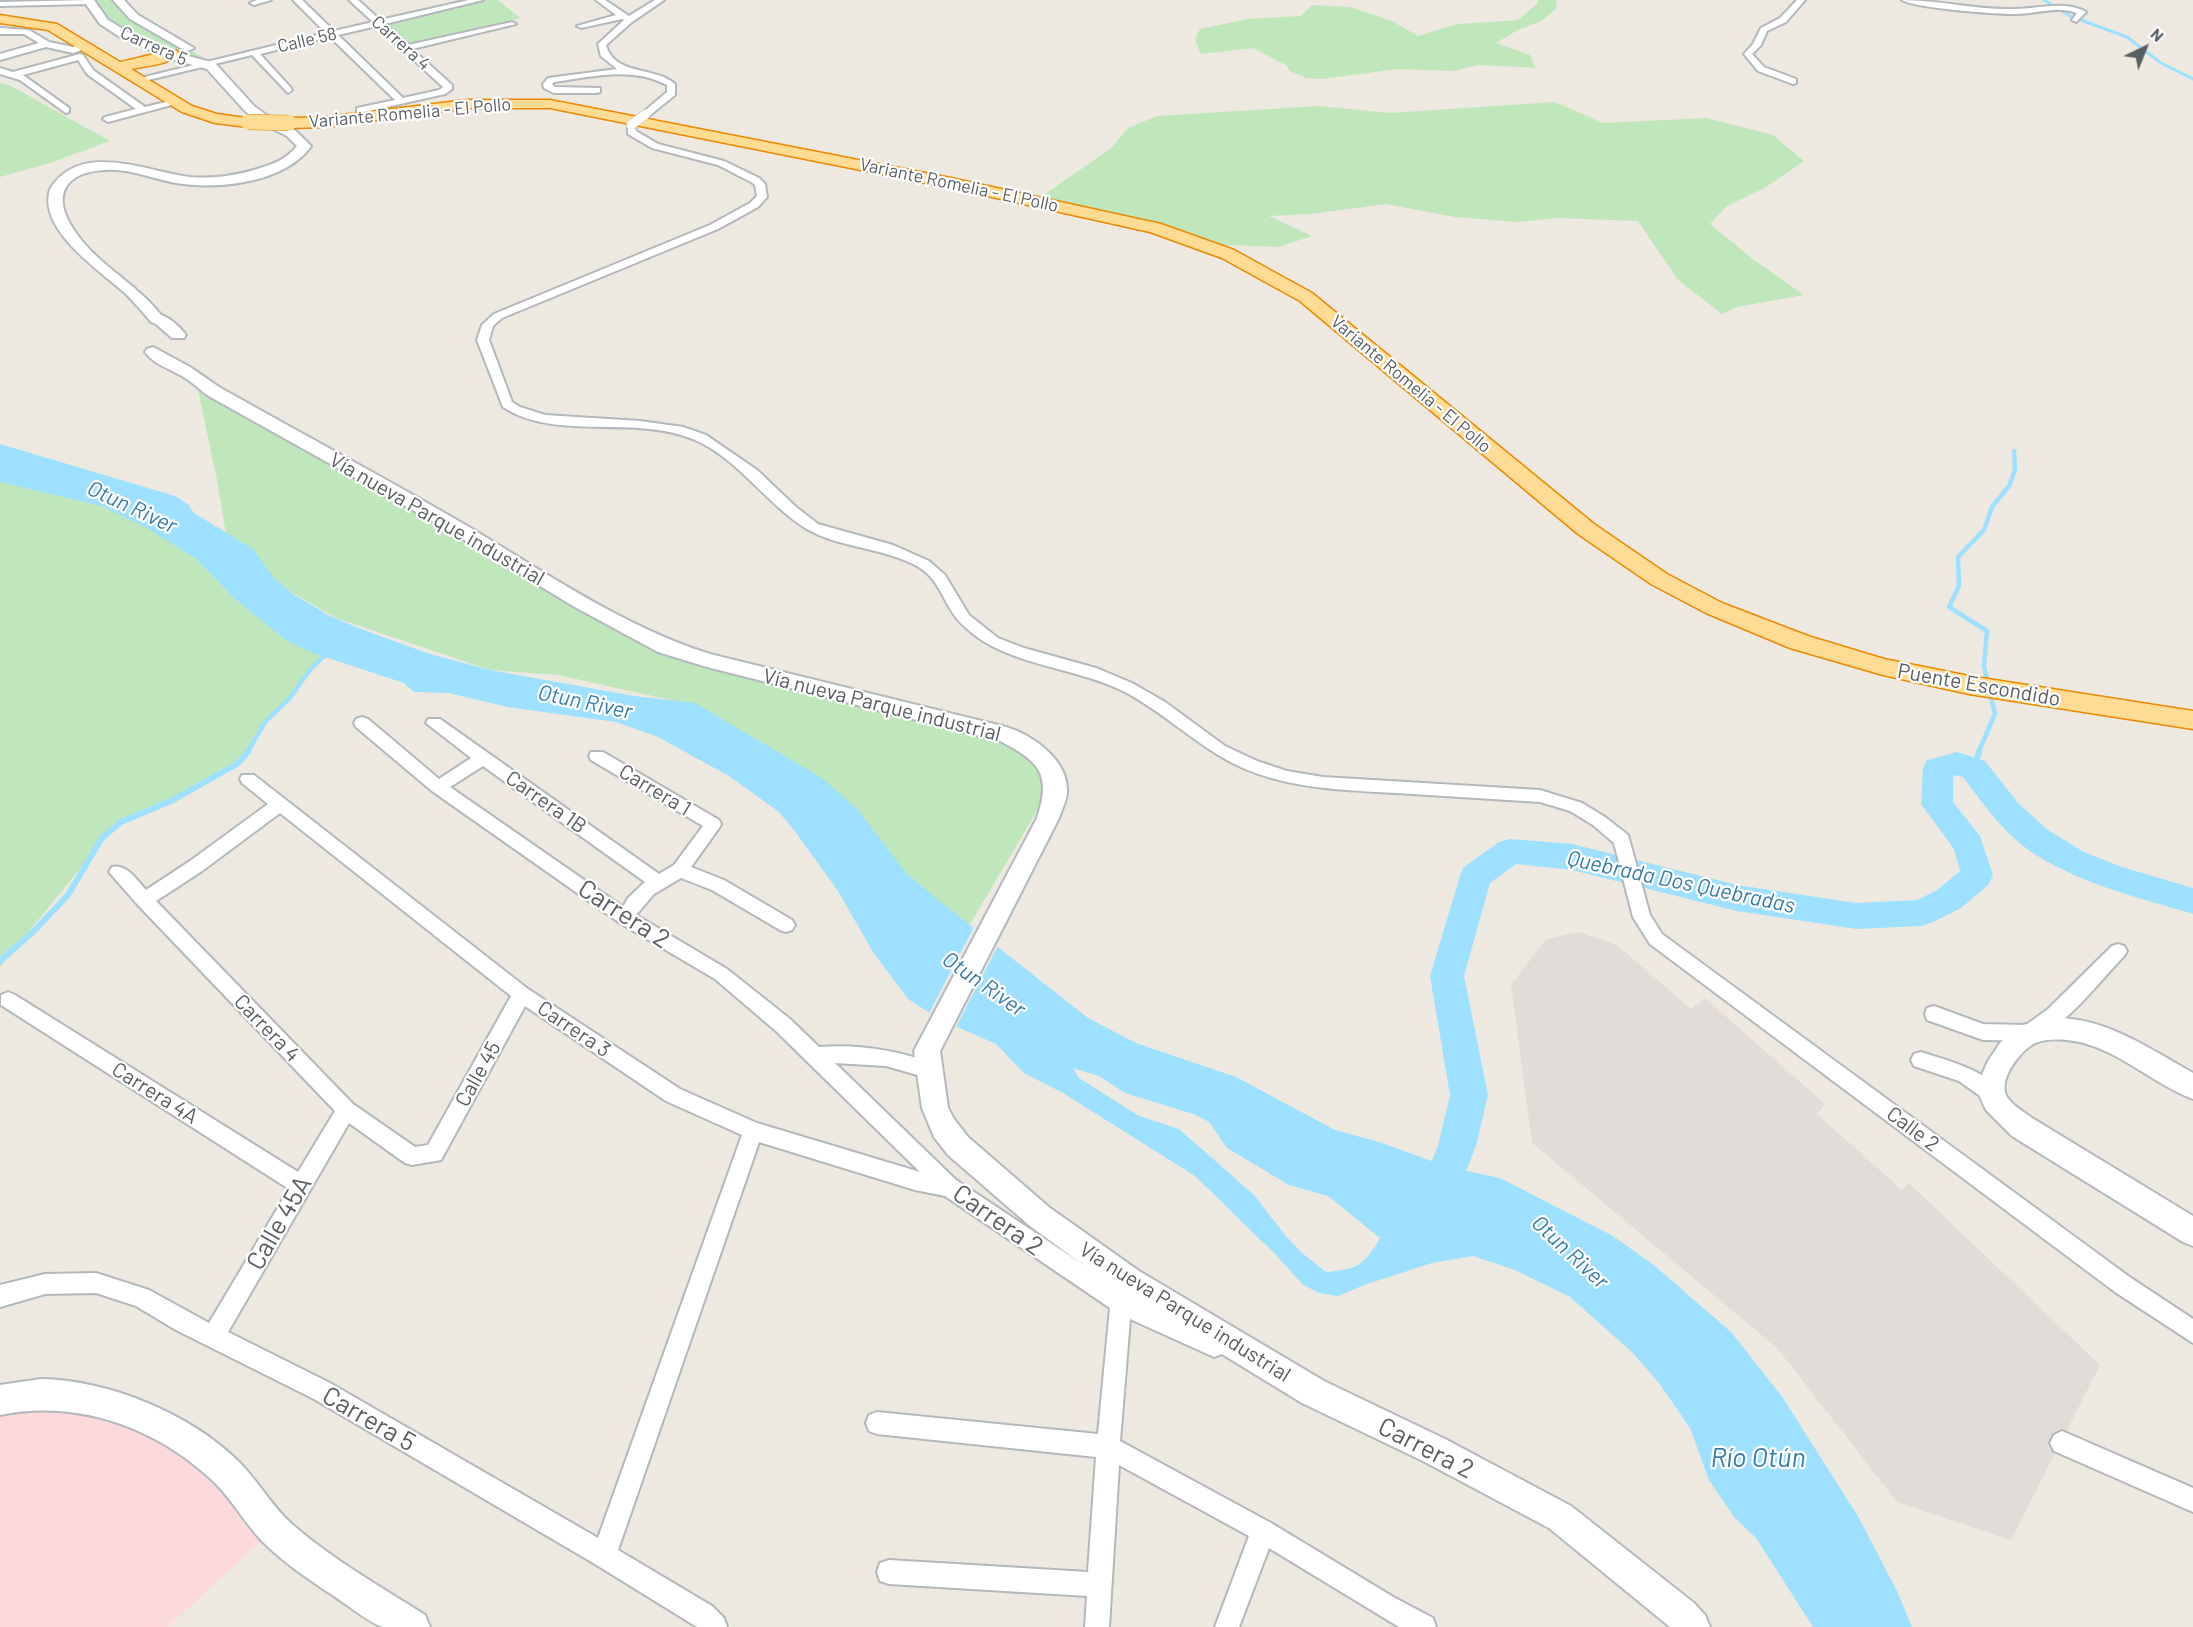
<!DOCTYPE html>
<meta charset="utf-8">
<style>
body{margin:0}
#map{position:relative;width:2193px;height:1627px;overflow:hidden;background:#ede9e0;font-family:Barlow,sans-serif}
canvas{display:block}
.north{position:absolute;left:2115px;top:18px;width:60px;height:60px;-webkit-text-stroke:4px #fff;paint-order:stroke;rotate:43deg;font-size:16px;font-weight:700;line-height:24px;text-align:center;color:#595e62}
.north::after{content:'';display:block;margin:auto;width:21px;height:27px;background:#595e62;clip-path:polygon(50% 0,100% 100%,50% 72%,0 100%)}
</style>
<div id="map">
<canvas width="2193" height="1627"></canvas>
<div class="north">N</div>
</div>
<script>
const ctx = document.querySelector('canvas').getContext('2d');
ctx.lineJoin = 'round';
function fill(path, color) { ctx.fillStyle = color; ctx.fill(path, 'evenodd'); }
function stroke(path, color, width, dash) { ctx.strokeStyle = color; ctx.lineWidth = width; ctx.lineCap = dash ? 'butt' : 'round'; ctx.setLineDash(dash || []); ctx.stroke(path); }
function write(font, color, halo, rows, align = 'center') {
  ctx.font = font + ' Barlow,sans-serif'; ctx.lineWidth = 4.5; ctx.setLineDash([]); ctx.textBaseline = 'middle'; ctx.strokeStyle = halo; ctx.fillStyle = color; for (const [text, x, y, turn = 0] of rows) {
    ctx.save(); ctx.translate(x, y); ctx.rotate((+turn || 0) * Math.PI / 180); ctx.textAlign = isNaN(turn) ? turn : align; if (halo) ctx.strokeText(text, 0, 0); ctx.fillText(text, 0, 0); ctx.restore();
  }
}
const industrial = new Path2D(`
 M1579,932L1617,945L1691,1009L1705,998L1825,1104L1817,1114L1902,1190L1909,1183L2100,1365L2011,1540L1897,1502L1777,1348L1532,1143L1511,985L1546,939Z`);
const medical = new Path2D(`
 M0,1400L130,1411L274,1529L168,1627H0Z`);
const green = new Path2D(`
 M88,0H118L134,17L211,62L198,65L105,24Z
 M479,0H498L520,18L403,45L379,23Z
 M1538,0H1557L1556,9L1541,21L1518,30L1496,43L1530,55L1536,68L1479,65L1454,71L1398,69L1322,79L1306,78L1290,71L1286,65L1253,48L1201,54L1195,39L1200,29L1248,19L1301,16L1312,5L1350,7L1392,21L1418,36L1457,24L1518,20L1538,3Z
 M0,83L9,85L110,141L50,163L0,177Z
 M1555,102L1603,123L1707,118L1773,135L1804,161L1766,187L1727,206L1710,224L1754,260L1804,295L1737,307L1722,314L1678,280L1638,221L1557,218L1518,222L1455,217L1386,204L1311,214L1269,216L1312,236L1278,247L1202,244L1035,201L1110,149L1128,128L1157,116L1319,106L1390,113Z
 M197,385L665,647L1006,735L1043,760L1044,799L953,953L785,756L675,701L558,675L490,670L336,618L248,567L338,641L271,716L249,751L227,769L173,800L121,822L96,849L0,967V463L22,468L231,564L217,480Z`);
const water = new Path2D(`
 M0,444L175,496L189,505L194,513L253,549L274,578L293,594L330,616L361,629L427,653L490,670L634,696L695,703L822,778L858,810L906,873L938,900L1088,1018L1136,1043L1236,1077L1335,1130L1382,1143L1448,1167L1500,1178L1613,1236L1655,1266L1732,1333L1783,1398L1859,1518L1897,1591L1912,1627H1813L1756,1538L1734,1517L1709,1480L1690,1428L1659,1383L1633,1353L1570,1297L1515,1270L1473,1256L1432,1263L1364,1285L1338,1296L1319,1293L1303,1285L1276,1255L1195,1176L1063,1093L1024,1073L996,1044L939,1019L908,999L873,952L838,891L794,830L779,812L729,776L658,737L616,722L507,707L449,693L414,692L404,683L310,652L286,640L235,599L196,559L147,528L101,506L0,482ZM1073,1068L1099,1076L1125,1093L1193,1114L1209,1122L1227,1148L1289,1185L1328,1196L1380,1238C1363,1266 1359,1269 1326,1272L1302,1253L1285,1235L1254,1195L1179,1129L1139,1116L1079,1078Z`);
const pier = new Path2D(`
 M975,925L999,944L955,1029L928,1015Z`);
const streamFar2 = new Path2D(`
 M2044,0L2070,16L2127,37L2161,63L2193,79`);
const streamFar1 = new Path2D(`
 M1988,684L1984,666L1987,631L1949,607L1959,586L1958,557L1984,530L1992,507L2009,486L2015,470L2014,451
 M247,753L265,722L289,699L310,670L329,651
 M1978,753L1995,714L1990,693`);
const stream = new Path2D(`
 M1974,769L1979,752
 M0,961L33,932L68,895L102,838L121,822L173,800L237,764L248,752`);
const river = new Path2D(`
 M1957,752L1985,761L2019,804L2048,830L2084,852L2122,867L2193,888V914C2137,897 2076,883 2027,849C2001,830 1982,802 1963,777L1953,775V802L1980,836L1993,875L1989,884L1961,908L1933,922L1921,926L1856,929L1737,911L1572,870L1516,864L1490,883L1464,976L1488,1095L1476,1146L1449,1213L1435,1218L1421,1213L1415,1200L1438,1146L1450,1095L1430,976L1460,876L1464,867L1499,842L1510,839L1572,844L1737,885L1856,903L1917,900L1937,890L1960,871L1954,849L1921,804L1923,768L1927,760Z`);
const minor = new Path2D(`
 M92,0V4H89L0,6V2Z
 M257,0H271L254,5L250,3Z
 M293,0H302L334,31L373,22L349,0H358L380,20L469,0H483L385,24L408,45L512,22L516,24L412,49L452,85V89L445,94L360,113L357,112V108L395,100L330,37L260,54L291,88L292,90L288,93L252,55L136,83L132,80L326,33ZM377,26L443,87L439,90L403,98L338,35Z
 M596,0H605L629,16L655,0H664L632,22L606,45C614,76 655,66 675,84V95L649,116L641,114L667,92V85C631,66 592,77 554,82L552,84L555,87L600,88V92L597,93H554L544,88L543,84L548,78L617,69L601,56L598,44L624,20L622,19L581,28L577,26L616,15Z
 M1797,0H1805L1786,22L1767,31L1761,45L1752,54L1764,67L1796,79V83L1793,84L1758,71L1744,54L1753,44L1761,28L1780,18Z
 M1902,0C1939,0 1976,10 2014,9C2039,9 2064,0 2086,12L2076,22L2072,20L2077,13C2054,5 2037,15 2013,14C1994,14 1915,8 1902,0Z
 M0,28L29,30L49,42L73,47L86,44L90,47L73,53L46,47L0,60V54L39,43L24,34H0Z
 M80,54L83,55L93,70L145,107L174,100L179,103L108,122L103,119L105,117L136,109L87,74L78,60L23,75L69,108V112L66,113L20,80L0,74V68L13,72Z
 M628,123H634L636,131L658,144L724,161L759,178L765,184L767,197L758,207L718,229L502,318L493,326L489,340L512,402L520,407L545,415L640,421L683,427L706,435L757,470L796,507L818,524L893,545L929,561L945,575L969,615L998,638L1024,648L1096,668L1132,683L1165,702L1225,746L1257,761L1287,771L1323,777L1540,790L1582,803L1605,817L1628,835L1650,915L1662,934L2131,1278L2193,1319V1343L2115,1292L1650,944L1633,917L1614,843L1593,825L1570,811L1540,802C1492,799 1444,796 1396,793C1343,790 1291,789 1243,768C1198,748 1165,712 1121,690C1079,670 1031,667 990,645C980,640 966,629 958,620C943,602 939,578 917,566C882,547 839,548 807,529C768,506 739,459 695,440C636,414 556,442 503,407L477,340L482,325L494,314L710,225L750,203L757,196L755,185L751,182L718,165L652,148L628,134Z
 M362,717L368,719L439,779L471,758L426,723L428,719H440L659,874L674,865L703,826L591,760L589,756L591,752H603L719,820L721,824L719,828L691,867L724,880L792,920L795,925L792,930L786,932L780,930L712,890L681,878L654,894L636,915L727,969L790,1019L819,1047C859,1044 896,1050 935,1064L938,1070L935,1076L928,1078L886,1066L835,1063L956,1180L1129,1295L1222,1338L1225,1346L1222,1354L1214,1357L1130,1319L1120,1441L1271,1523L1395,1598L1433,1618L1436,1627H1399L1269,1548L1239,1627H1215L1249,1536L1119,1465L1109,1627H1085L1087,1596L889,1584L880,1581L877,1572L880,1563L889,1560L1088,1572L1096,1457L877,1434L869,1431L866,1423L869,1415L877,1412L1098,1434L1110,1308L945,1196L915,1190L759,1142L618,1550L712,1606L724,1618L727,1627H697L595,1564L314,1399L176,1330L136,1306L96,1293L45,1294L0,1307V1285L45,1274L96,1273L149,1290L209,1323L289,1189L1,1005V995L8,992L15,995L298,1172L335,1111L138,905L109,872L112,867C126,863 137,880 146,890L190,861L268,804L242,783L240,779L242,775H254L528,989L680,1089L757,1123L920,1172L776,1031L715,979L620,923L432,791L356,727L354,723L356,719ZM483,766L645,882L628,898L623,907L450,787ZM280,813L511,996L428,1145L415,1147L353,1104L156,901L202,871ZM525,1006L666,1101L742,1135L598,1538L330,1383L228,1332L349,1123L405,1163L412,1165L441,1160Z
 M2118,944L2124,946L2127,951L2124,956C2098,983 2064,1029 2029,1041L1983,1040L1927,1020L1925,1014L1927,1008L1934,1006L1983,1024L2026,1025L2048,1009L2112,946Z
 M1921,1052C1946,1060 1991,1071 2003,1096L2000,1102L1993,1105L1959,1081L1914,1066L1911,1060L1914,1054Z
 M2062,1431L2193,1488V1512L2054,1451L2050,1443L2054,1435Z`);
const secondary = new Path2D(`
 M83,0H94L108,20L128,32L176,53L215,63L254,106L269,117L296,131L311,146C285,183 218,190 176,183C153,179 129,168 105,170C64,172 51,196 74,230C96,264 136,283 161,315C170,318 180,327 186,335L184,338H172L156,324L151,322C143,312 135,303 126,294C101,271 37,230 50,189C81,140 146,172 190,177C212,179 233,176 254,170C271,165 286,160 297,146L287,136L261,123L245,111L207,69L168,58L120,37L100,24Z
 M113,0H124L138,15L194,48L188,51L184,50L130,19Z
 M153,347L190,367L219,387C302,434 387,479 469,527C546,573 624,627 710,654L1006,727C1033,735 1068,760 1067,791C1067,800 1062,809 1059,818L940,1051L948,1108L954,1119L968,1137L1050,1208L1139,1271L1324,1381L1445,1439L1571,1506L1694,1603L1705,1615L1710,1627H1670L1549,1528L1423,1461L1302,1403L1119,1291L1030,1226L948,1155L934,1137L922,1108L914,1051L1037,818C1052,774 1039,761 1000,741L707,667L658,652L573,606L443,527L207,395C198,388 189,379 178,374C166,367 154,364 145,352L147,349Z
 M2057,1018C2106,1018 2152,1050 2193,1073V1099C2150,1083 2115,1045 2067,1040C2058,1039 2044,1039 2035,1043C2020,1051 1997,1080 2007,1097C2013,1106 2024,1112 2032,1118L2193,1216V1246L2183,1242L2012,1136L1986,1110L1980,1097V1079L1988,1061L2000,1043L2022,1025Z
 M41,1379C109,1380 191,1414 239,1462C259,1482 272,1507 293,1525C333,1560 380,1586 425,1615L430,1627C415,1627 399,1627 384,1627C372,1625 346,1604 334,1596C309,1580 283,1562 262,1541C244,1522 232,1499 213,1481C156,1427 77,1399 0,1415V1385Z`);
const trunk = new Path2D(`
 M0,15L57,24L120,62C131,60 171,49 177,51L179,54C168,65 146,66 131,69L192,106L217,114L253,119L256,122L248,127L215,123L182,112L48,30L0,23Z
 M467,100H550L951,178L1161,224L1234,250L1312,293L1594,524L1667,574L1722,603L1808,636L1884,659L1969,676L2193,711V729L1969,694L1883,675L1790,648L1706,613L1651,584L1578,534L1300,301L1222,258L1150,232L951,188L550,108H467L325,127L289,128L281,123L289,118L325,117Z`);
const minorBridge = new Path2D(`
 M631,125L646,114`);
const trunkBridge = new Path2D(`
 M248,122L289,123`);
const farStreetnames = [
 ["Calle 58",307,40,-13],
 ["Carrera 4",401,43,42],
 ["Carrera 5",154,46,24],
 ["Variante Romelia - El Pollo",410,113,-5],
 ["Variante Romelia - El Pollo",959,185,12],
 ["Variante Romelia - El Pollo",1411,384,40]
];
const streetNames = [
 ["Vía nueva Parque industrial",437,519,30],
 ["Puente Escondido",1979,685,10],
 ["Vía nueva Parque industrial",882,705,14],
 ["Carrera 1",655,790,31],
 ["Carrera 1B",546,802,35],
 ["Carrera 4",267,1028,46],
 ["Carrera 3",574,1029,34],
 ["Calle 45",478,1074,-61],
 ["Carrera 4A",155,1093,32],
 ["Calle 2",1913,1129,37],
 ["Vía nueva Parque industrial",1185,1312,32]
];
const waterNames = [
 ["Otun River",132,507,25],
 ["Otun River",585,702,12],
 ["Quebrada Dos Quebradas",1681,882,12],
 ["Otun River",984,984,35],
 ["Otun River",1570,1252,43]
];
const nearStreetnames = [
 ["Carrera 2",624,914,33],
 ["Carrera 2",998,1220,35],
 ["Calle 45A",279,1223,-60],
 ["Carrera 5",369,1419,30],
 ["Carrera 2",1426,1448,27]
];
const nearWaternames = [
 ["Río Otún",1758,1458]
];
fill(industrial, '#e0dcd8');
fill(medical, '#fcdadb');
fill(green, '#c0e6bb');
fill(water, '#9ee0ff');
fill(pier, '#ede9e0');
stroke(streamFar2, '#9ee0ff', 3);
stroke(streamFar1, '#9ee0ff', 4.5);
stroke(stream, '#9ee0ff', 6);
fill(river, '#9ee0ff');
stroke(minor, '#b3b8bc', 4);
stroke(secondary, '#b4b9be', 4);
stroke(trunk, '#ed8800', 3);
fill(minor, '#fff');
fill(secondary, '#fff');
fill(trunk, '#ffdc94');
stroke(minorBridge, '#b3b8bc', 10, []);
stroke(trunkBridge, '#ed8800', 16, []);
stroke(minorBridge, '#fff', 9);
stroke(trunkBridge, '#ffdc94', 15);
write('18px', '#595e62', '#fff', farStreetnames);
write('21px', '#595e62', '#fff', streetNames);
write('italic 22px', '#367cab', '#fff', waterNames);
write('26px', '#595e62', '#fff', nearStreetnames);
write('italic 27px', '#367cab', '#fff', nearWaternames);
</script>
